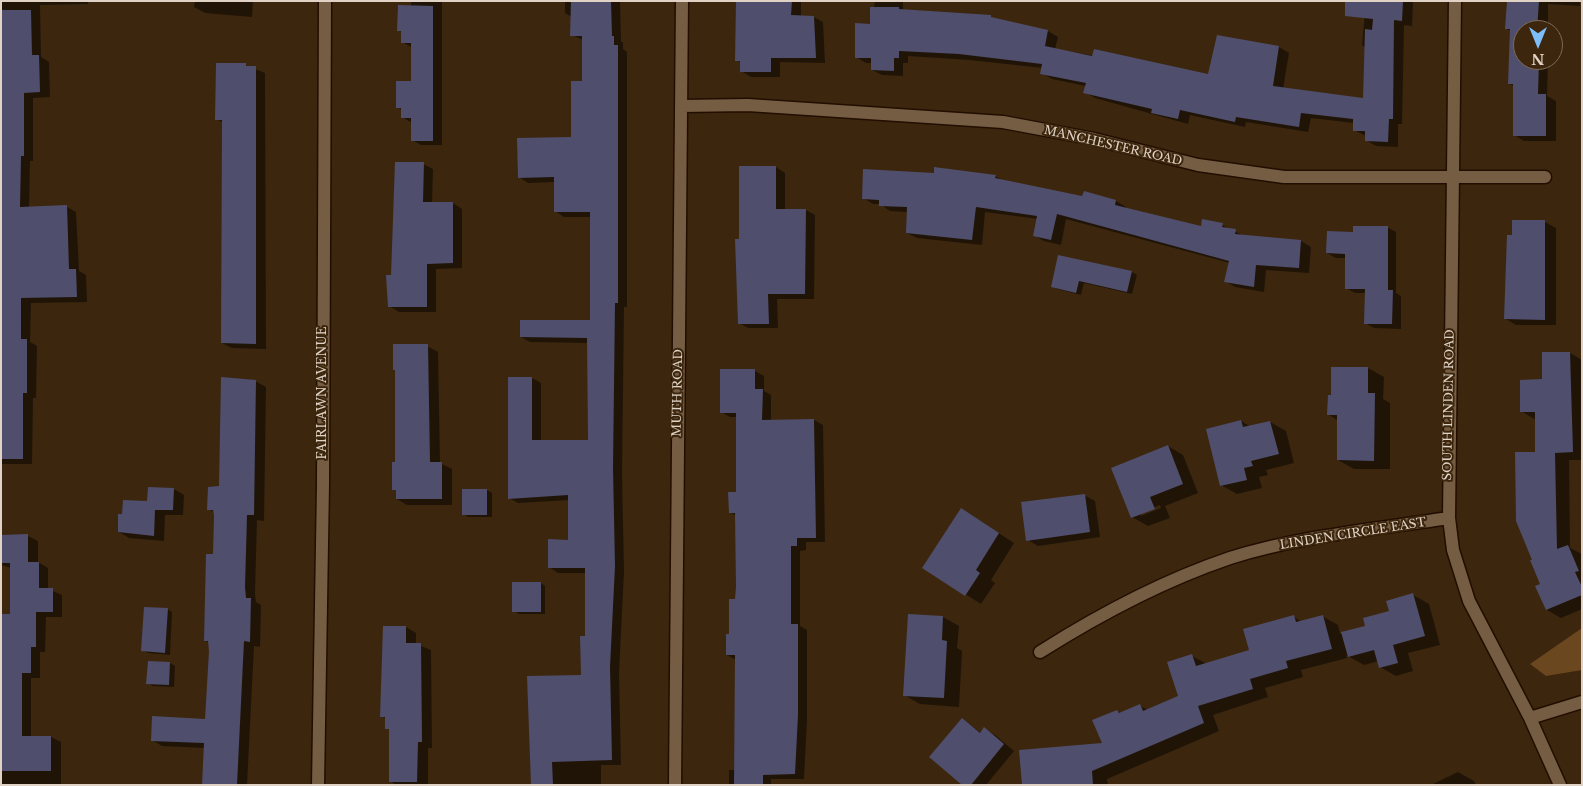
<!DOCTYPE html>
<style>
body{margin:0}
#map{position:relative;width:1583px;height:786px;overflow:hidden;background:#3c260e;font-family:"Libre Baskerville",serif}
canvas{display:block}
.frame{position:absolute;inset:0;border:2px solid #e0d2c4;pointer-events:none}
.north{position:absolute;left:1513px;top:20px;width:50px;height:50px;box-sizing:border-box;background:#3c260e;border:1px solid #7e6b57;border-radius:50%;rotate:180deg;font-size:14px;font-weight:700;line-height:20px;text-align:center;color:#e0d2c4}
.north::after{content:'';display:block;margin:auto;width:18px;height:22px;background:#7dbef9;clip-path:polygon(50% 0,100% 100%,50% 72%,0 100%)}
</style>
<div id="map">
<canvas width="1583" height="786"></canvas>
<div class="frame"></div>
<div class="north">N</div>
</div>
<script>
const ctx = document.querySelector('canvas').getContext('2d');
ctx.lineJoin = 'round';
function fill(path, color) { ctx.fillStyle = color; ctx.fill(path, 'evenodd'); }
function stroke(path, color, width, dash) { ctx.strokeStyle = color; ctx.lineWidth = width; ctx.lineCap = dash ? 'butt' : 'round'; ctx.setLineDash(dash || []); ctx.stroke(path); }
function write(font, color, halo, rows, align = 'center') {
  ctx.font = font + ' "Libre Baskerville",serif'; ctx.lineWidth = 4; ctx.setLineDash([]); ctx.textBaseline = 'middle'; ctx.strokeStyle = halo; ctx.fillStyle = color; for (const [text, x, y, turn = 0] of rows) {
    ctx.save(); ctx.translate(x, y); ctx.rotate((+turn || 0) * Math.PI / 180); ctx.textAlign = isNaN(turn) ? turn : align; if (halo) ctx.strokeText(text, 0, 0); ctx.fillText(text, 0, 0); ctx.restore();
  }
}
const green = new Path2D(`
 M1582,628V670L1546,676L1530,664Z`);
const shadow = new Path2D(`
 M1,1H88V4L40,5L41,57L49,62L50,97L33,98V161H30L29,208L67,207L76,212L79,271L86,275L87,302L31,303L30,342L37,346L36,398H33L32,464H1Z
 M195,1H253L252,17L205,13L194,7Z
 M411,1H442V145H421L412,140V123L402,117V110L397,107L412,83L411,47L402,42V32L398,30L411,7Z
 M565,1H620L621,41L623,43V49L627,52V307H624L622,474L624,572L619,673L621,765H601V785H532L582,676L587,637L586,573H558L549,567L570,541L569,500L518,503L509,498L532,378L541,383V442L589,441V343L530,342L521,337L591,321V217H564L555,211V182L528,183L519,177L572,138L583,83V40L572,35V17L565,13Z
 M737,1H801V17H814L823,22L825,63L780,62V77H751L741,71V63L737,60Z
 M875,1H903V10L990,17L996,20L1048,31L1058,37L1055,49L1209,75L1279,47L1289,53L1283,89L1364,99L1366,48L1362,45L1366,1H1413L1412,26L1404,25L1402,124H1398V147L1376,146L1366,140V136L1354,130V123L1311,118L1308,132L1246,122L1245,127L1190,115L1188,124L1095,98L1085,92L1086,86L1052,79L1042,73L1043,68L970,60L908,56V63H903V76L882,75L872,70V63H866L856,57L871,25Z
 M1508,1H1580V6L1548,4V30H1523V60H1548L1547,96L1556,101V141H1524L1514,135V86L1510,84L1512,31L1507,29Z
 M245,65L265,73L266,349L232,348L222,343L224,123L216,119Z
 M423,164L433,169L432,204L453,203L462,209V268L436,269V312H399L389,306L393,276Z
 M740,167H776L785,173V210H806L815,215L814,299H777L778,328H748L739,323Z
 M995,176L1004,181L1083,197L1116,201L1126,207L1125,209L1202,227L1222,225L1246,237L1301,241L1311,247L1309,273L1266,270L1264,292L1235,287L1225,281L1230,263L1066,219L1061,245L1044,241L1034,235L1038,219L985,212L982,245L917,238L907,233L908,212L890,211L880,204H873L863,198Z
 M1513,222H1545L1556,228V325H1516L1506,319Z
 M1387,227L1396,232V293L1401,296V329L1374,328L1365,323L1366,293H1355L1346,288V258H1336L1327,253L1355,233Z
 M1059,257L1132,272L1137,275L1132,294L1084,283L1081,295L1057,289L1053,287Z
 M427,346L438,352L440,463L452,469V505H407L397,499V491L393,489Z
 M1543,353H1570L1582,360V460H1569L1570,548L1582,554V609L1561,618L1547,610L1537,586L1542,584L1536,420L1521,411L1543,380Z
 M1368,368L1384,377L1383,399L1390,403V469H1354L1338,460L1339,421L1329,415L1332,396Z
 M722,370L755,371L764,376V391L771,395V421L814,420L823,425L825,542H806V550L800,551V626L807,630V720L804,779H771V785H729V770H736V660L727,655L736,600V516L730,512L738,493V417H730L721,412Z
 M255,381L266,387L264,521L257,520L255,594L256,602L261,605L260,647L254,646L247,785H199L203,783L205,748L162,746L152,740L206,720L210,643L205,641L214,555L215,513L209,509L220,487Z
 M1241,421L1251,427L1270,422L1286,431L1294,463L1266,470L1268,475L1259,477L1262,488L1237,494L1221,485Z
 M1168,446L1183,455L1198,493L1165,506L1170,518L1148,526L1132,517ZM1160,505L1161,508L1141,516V513Z
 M149,488L174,489L184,495L183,515H165L164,541L129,538L119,532L123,515L149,502Z
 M487,490L492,493V517H468L463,514Z
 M1084,495L1095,501L1100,537L1038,546L1028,540Z
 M977,519L1014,543L991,580L995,583L981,604L924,568Z
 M1,536H28L38,541V562L48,568V589L62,595V617H46L45,652H40V678H31V737H51L61,742V785H1V615H12L11,568L1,565Z
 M541,583L545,586V614H519L514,611Z
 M1413,595L1429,604L1440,645L1408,653L1413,671L1396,676L1380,667L1379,661L1364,665L1346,655L1347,658L1301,670L1303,677L1265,688L1268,697L1213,715L1219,731L1107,779L1108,785H1024L1104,744L1117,711L1122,714L1140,706L1148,710L1180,696L1192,656L1207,664L1250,651L1294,617L1302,622L1322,616L1338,625L1340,634L1366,627Z
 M167,609L172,612L170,655L148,653L143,650Z
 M909,615L943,617L959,626L957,648L962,651L959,707L920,704L904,695Z
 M406,627L416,633V644L431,650L432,748H428V785H396L390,781L391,730L386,728V719L382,716Z
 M170,663L175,666L174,687L153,686L148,683Z
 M962,719L981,733L984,729L995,735L1014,751L986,785H964Z
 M1458,772L1474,781L1476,785H1431Z`);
const building = new Path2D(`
 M571,1H611L612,36H614V45H618V303H615L613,468L615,566L610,667L612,760L552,762L553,785H531L527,676L581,675L580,636H585V568H548V539L568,540V495L508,499V377H532V440H588L587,338L520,337V320H590V212H554V177L518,178L517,138L571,137V81H582V36H570Z
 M736,1H792L791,15L814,16L816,58H771V72H740V61H735Z
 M1345,1H1403L1402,21L1394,20L1393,119H1389L1388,142L1365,141V131H1353V119L1301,113L1299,127L1236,117L1235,122L1180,110L1178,119L1151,113L1152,109L1083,93L1086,83L1040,74L1042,64L959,54L899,51V58H894V71L871,70V58H855V23L870,24V7H899V9L991,15V17L1048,30L1045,46L1092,56L1094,49L1208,74L1217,35L1279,46L1273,86L1363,98L1365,29L1372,30L1373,19L1345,16Z
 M1507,1H1539L1537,30H1523V60H1539L1538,94H1546V136H1513V84H1508L1510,29H1505Z
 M398,5L433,6V141H411V118H401V108H396V81H411V43H401V31H397Z
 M1,10H31L32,55H39L40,92L24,93V156H21L20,207L67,205L69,269H76L77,297L21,298V339H27V393H23V459H1Z
 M216,63H246V66H256V344L221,343L222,120H215Z
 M395,162H424L423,202H453V263L427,264V307H388L386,275H391Z
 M739,166H776V209H806L805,294H768L769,324H738L735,239H739Z
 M934,167L996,175L995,178L1082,196L1084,191L1116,200L1115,205L1201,226L1202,219L1223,223L1222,227L1236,229L1235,234L1301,240L1299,268L1256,265L1254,287L1224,282L1229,261L1057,214L1051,240L1033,236L1037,216L976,207L972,240L906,233L907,207L879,206V200L862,199L863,169L934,173Z
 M1512,220H1545V320L1504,319L1507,235H1512Z
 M1353,226H1388V290H1393L1392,324H1364L1365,289H1345V254L1326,253L1327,231L1353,232Z
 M1058,255L1132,271L1127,292L1079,281L1076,293L1051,287Z
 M393,344H428L430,462H442V499H396V490H392V462H395V370H393Z
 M1542,352H1570L1573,452L1555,453L1557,549L1568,545L1579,571L1575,572L1582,587V595L1546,610L1535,586L1540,584L1530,560H1532L1516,521L1515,452H1535V412H1520V380L1542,379Z
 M1331,367H1368V393H1375L1374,461L1337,460V415H1327L1328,395H1331Z
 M720,369H755V389H763L762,420L814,419L816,538H797V546H791V624H798V715L795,774L763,775V785H734L735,655H726V634H729V599H735L736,587L735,513H729L728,492H736V413H720Z
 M221,377L256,380L254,515H247L245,587L246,598H251L250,642L244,641L237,785H202L204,743L151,741L152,716L205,719L209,651L208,641H204L206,554H213L214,515L213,510H207L208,487L219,486Z
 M1241,420L1243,427L1270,421L1279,454L1251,461L1253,466L1244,468L1247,480L1220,486L1206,429Z
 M1168,445L1183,484L1150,497L1155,509L1131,518L1111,468Z
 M148,487L174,488L173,510H155L154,536L118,532V514H122L123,500L147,501Z
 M462,489H487V515H462Z
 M1085,494L1090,532L1026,541L1021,502Z
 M961,508L999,533L976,570L980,573L965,596L922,568Z
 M28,534V562H39V588H53V612H36V647H31V673H22V736H51V771H1V614H10V563H1V535Z
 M512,582H541V612H512Z
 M1413,593L1425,636L1393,645L1398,663L1379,668L1374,650L1348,657L1341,632L1365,626L1363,618L1389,611L1386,601Z
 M144,607L168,608L165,653L141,651Z
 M908,614L943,616L942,640L947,641L944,698L903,696Z
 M1294,615L1296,622L1323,615L1332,649L1286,661L1288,668L1250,679L1253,689L1198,706L1204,723L1092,771L1093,785H1022L1019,750L1102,743L1092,720L1117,710L1119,713L1140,704L1143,711L1178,696L1167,662L1192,654L1196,666L1249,650L1243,629Z
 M383,626H406V643H421L422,742H418L417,782H389V729H385V717H380Z
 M148,661L170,662L169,685L146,684Z
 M962,718L980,733L984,727L1004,744L971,785H962L929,757Z`);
const minor = new Path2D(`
 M1455,1L1449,518L1453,550L1469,601L1530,718L1560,785
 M681,106L748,105L1003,122L1094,139L1198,165L1284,177H1545
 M1040,652C1100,614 1162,581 1230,558C1300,536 1376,529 1449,518
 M1530,718L1582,702
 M318,785L323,484L325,1
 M675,785L682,1`);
const streetNames = [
 ["MANCHESTER ROAD",1113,146,13],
 ["FAIRLAWN AVENUE",323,393,-90],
 ["MUTH ROAD",678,393,-89],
 ["SOUTH LINDEN ROAD",1449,405,-89],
 ["LINDEN CIRCLE EAST",1353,534,-9]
];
fill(green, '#6a471e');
fill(shadow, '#0007');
fill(building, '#4f4e6c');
stroke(minor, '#220e00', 15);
stroke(minor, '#755d44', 12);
write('12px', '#e0d2c4', '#3c260e', streetNames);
</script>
